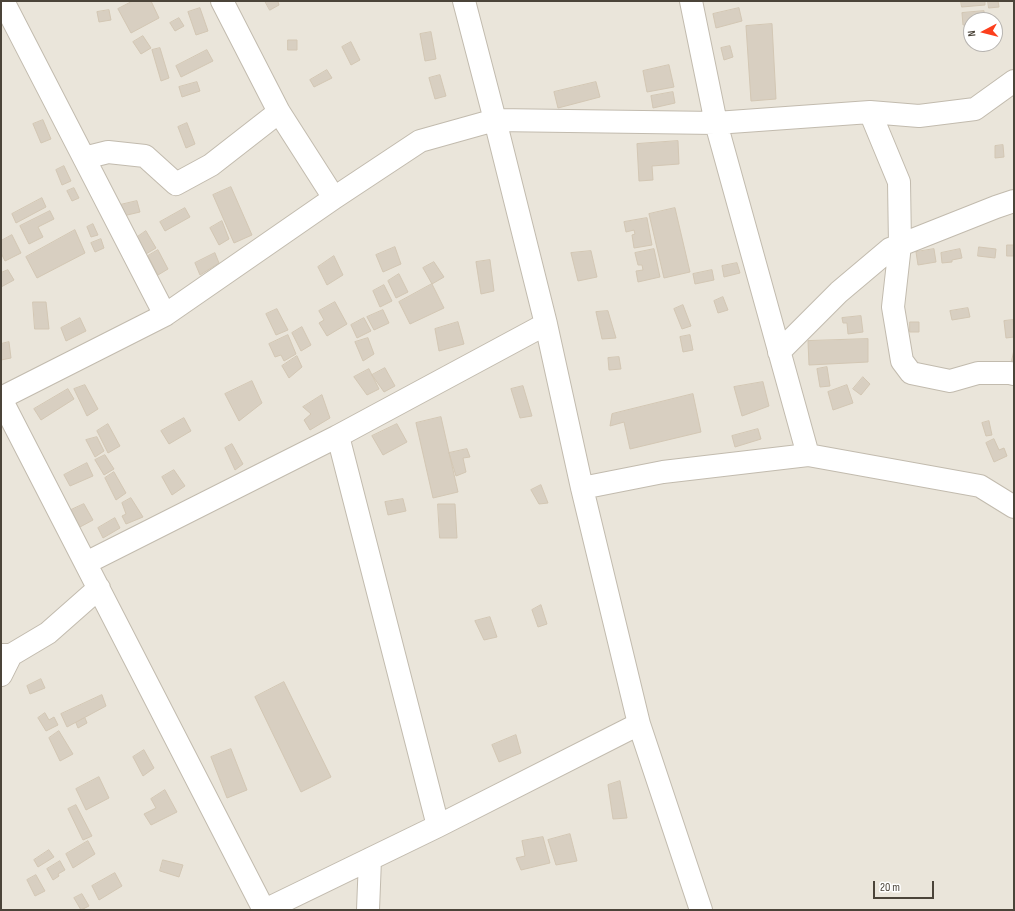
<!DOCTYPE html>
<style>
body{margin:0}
#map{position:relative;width:1015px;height:911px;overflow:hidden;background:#f6f3ec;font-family:"Sofia Sans Condensed",sans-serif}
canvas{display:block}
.frame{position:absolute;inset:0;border:2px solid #4b4439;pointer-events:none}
.north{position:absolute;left:963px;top:12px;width:40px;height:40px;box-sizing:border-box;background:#fff;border:1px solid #b7b4b0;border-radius:50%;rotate:263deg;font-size:11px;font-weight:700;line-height:16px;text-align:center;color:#4b4439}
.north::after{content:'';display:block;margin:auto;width:14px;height:18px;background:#fc3f1d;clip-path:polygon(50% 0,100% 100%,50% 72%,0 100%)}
.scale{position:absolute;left:873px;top:881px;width:61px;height:18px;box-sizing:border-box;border:2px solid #4b4439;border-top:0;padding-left:5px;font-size:12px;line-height:14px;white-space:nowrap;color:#4b4439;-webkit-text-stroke:3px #fff;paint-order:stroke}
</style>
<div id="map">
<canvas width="1015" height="911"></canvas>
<div class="frame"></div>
<div class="north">N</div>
<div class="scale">20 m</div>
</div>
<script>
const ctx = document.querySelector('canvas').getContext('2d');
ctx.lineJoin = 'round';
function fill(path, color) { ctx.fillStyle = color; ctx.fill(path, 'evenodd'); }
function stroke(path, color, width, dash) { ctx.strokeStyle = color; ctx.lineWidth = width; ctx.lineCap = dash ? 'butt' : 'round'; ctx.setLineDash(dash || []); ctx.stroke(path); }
const residential = new Path2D(`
 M1,1H1014V910H1ZM971,20H995V44H971Z`);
const building = new Path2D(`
 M133,1H151L159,18L131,33L118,9Z
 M265,1H280L278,2L279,5L270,10Z
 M961,1H985V5L962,7Z
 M988,1H998L999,7L989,8Z
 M200,8L208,31L196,35L188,12Z
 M739,8L742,21L716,28L713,14Z
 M109,10L111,20L99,22L97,12Z
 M984,11L985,20H971V25H963L962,13Z
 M179,18L184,26L175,31L170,23Z
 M772,24L776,99L751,101L746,26Z
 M431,32L436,59L425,61L420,34Z
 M143,36L151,48L141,54L133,42Z
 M288,40H297V50H288Z
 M351,42L360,60L351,65L342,47Z
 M730,46L733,57L724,60L721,48Z
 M160,48L169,78L161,81L152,50Z
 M207,50L213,61L181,77L176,66Z
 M669,65L674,87L647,92L643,71Z
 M327,70L332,78L314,87L310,80Z
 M440,75L446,96L435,99L429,78Z
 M197,82L200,91L182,97L179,87Z
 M596,82L600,97L558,108L554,92Z
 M673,92L675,103L653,108L651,96Z
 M43,120L51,139L41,143L33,124Z
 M187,123L195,144L186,148L178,127Z
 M678,141L679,164L652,166L653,180L639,181L637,144Z
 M1003,145L1004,157L995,158V146Z
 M64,166L71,181L62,185L56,170Z
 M231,187L252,235L234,243L213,195Z
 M74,188L79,198L72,201L67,191Z
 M42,198L46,207L16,223L12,214Z
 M137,201L140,212L123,216L120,205Z
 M185,208L190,217L165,231L160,222Z
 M675,208L690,272L664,278L649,214Z
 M50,211L54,219L38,227L43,237L29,244L20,226Z
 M647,218L652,245L634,248L632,235L635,234L634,230L626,232L624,222Z
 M222,221L229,239L219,245L210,228Z
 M93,224L98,235L91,237L87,227Z
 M75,230L85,253L37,278L26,257Z
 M146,231L156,248L146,254L136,238Z
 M12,235L21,253L5,261L1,253V241Z
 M101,239L104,248L95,252L91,243Z
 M1007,245H1014V256H1007Z
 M395,247L401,264L383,272L376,255Z
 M979,247L996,249L995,258L978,256Z
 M654,249L660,277L638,282L636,271L643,270L642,265H638L635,253Z
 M934,249L936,262L918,265L916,252Z
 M960,249L962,258L952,260V262L942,263L941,253Z
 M158,250L168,269L158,275L148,256Z
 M591,251L597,277L578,281L571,253Z
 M215,253L219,263L200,275L195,263Z
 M334,256L343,275L327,285L318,267Z
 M490,260L494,291L481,294L476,262Z
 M434,262L444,277L432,284L423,268Z
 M737,263L740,273L724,277L722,266Z
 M8,270L14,280L1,287V273Z
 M712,270L714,280L695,284L693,274Z
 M399,274L408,292L396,298L388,281Z
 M432,284L444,308L410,324L399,302Z
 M384,285L392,301L380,307L373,291Z
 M723,297L728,310L718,313L714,301Z
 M33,302H46L49,329H35Z
 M335,302L347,324L327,336L319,323L324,320L319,311Z
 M683,305L691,326L682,329L674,309Z
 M968,308L970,317L952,320L950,311Z
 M277,309L288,330L276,335L266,314Z
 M383,310L389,323L374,330L367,317Z
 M608,311L616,338L602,339L596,312Z
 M861,316L863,332L848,334L847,323H843L842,318Z
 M80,318L86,331L66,341L61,328Z
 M364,318L371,331L357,338L351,325Z
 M1013,320L1014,337L1006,338L1004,321Z
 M458,322L464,344L439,351L435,329Z
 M910,322H919V332H910Z
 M302,327L311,345L301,351L292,333Z
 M288,335L296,354L284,361L281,355L275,357L269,344Z
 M690,335L693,350L683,352L680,337Z
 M368,338L374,354L363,361L355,342Z
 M868,339V362L809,365L808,341Z
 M9,342L11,358L1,360V344Z
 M1014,350V361H1012Z
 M297,356L302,367L289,378L282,366Z
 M619,357L621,369L609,370L608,358Z
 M827,367L830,386L820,387L817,369Z
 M385,368L395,386L384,392L372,375Z
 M369,369L379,389L367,395L354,377Z
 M863,377L870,384L861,395L853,389Z
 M252,381L262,403L239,421L225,394Z
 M763,382L769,406L742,416L734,387Z
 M85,385L98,409L87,416L74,389Z
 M847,385L853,403L833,410L828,392Z
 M523,386L532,416L520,418L511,389Z
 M68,389L74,399L41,420L34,409Z
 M693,394L701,432L630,449L624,422L610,426L612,414Z
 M322,395L330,418L310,430L304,420L311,414L303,407Z
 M441,417L458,492L433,498L416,423Z
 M184,418L191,431L169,444L161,431Z
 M989,421L992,435L986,436L982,423Z
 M108,424L120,446L108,453L97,431Z
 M397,424L407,442L383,455L372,436Z
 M758,429L761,439L735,447L732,436Z
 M97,437L104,451L95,457L86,440Z
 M994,439L999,450L1004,448L1007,456L994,462L986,443Z
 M232,444L243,464L235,470L225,448Z
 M467,449L470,457L463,458L466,472L456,476L449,453Z
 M105,455L114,469L104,475L95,460Z
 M87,463L93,476L70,486L64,475Z
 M174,470L185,486L172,495L162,477Z
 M114,472L126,493L116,500L105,478Z
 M541,485L548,503L539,504L531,490Z
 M131,498L143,517L126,524L122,516L126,514L122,503Z
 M403,499L406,511L388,515L385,502Z
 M84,504L93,520L80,527L71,510Z
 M438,504H455L457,538H440Z
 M115,518L120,528L103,538L98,528Z
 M541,605L547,624L538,627L532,610Z
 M490,617L497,637L484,640L475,621Z
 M41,679L45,688L30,694L27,686Z
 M284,682L331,777L301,792L255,697Z
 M102,695L106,706L67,727L61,714Z
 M45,713L49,720L54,717L58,725L46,731L38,718Z
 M85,718L87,723L78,728L76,723Z
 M59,731L73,754L60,761L49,738Z
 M516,735L521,753L499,762L492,745Z
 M231,749L247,790L227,798L211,757Z
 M144,750L154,768L143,776L133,757Z
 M99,777L109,798L86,810L76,789Z
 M620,781L627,818L613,819L608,785Z
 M165,790L177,812L151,825L144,814L156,808L151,799Z
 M76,805L92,836L83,840L68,809Z
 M570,834L577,861L556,865L548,840Z
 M543,837L550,863L521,870L516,858L525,856L522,841Z
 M88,841L95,854L73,868L66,854Z
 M49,850L54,857L38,867L34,860Z
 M163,860L183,865L179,877L160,871Z
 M60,861L65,870L58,874L59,876L53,880L47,869Z
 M115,873L122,886L99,900L92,886Z
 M36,875L45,891L35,896L27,880Z
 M82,894L89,906L81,910L74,898Z`);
const minor = new Path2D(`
 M3,1L165,315
 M222,1L279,112L334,198
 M464,1L495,120L546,324L582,488L639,724L701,910
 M691,1L716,123L808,455
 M870,112L899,182L900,245L893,307L902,361L911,373L950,381L978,373H1010L1014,374
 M84,158L108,152L145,156L176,184L211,165L279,112
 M779,352L839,292L890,249L996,207L1014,201
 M1,398L165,315L334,198L420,141L495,120L716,123L870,112L919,116L975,109L1014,81
 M1,399L264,910
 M338,436L438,826
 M582,488L663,472L808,455L980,486L1014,507
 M86,563L338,436L546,324
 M1,655H11L48,633L99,588
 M1,675L11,655
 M265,910L438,826L639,724
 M368,910L370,859`);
fill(residential, '#eae5da');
fill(building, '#d8cfc1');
stroke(building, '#d3c7b4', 1);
stroke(minor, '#c2bbae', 24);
stroke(minor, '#fff', 22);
</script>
